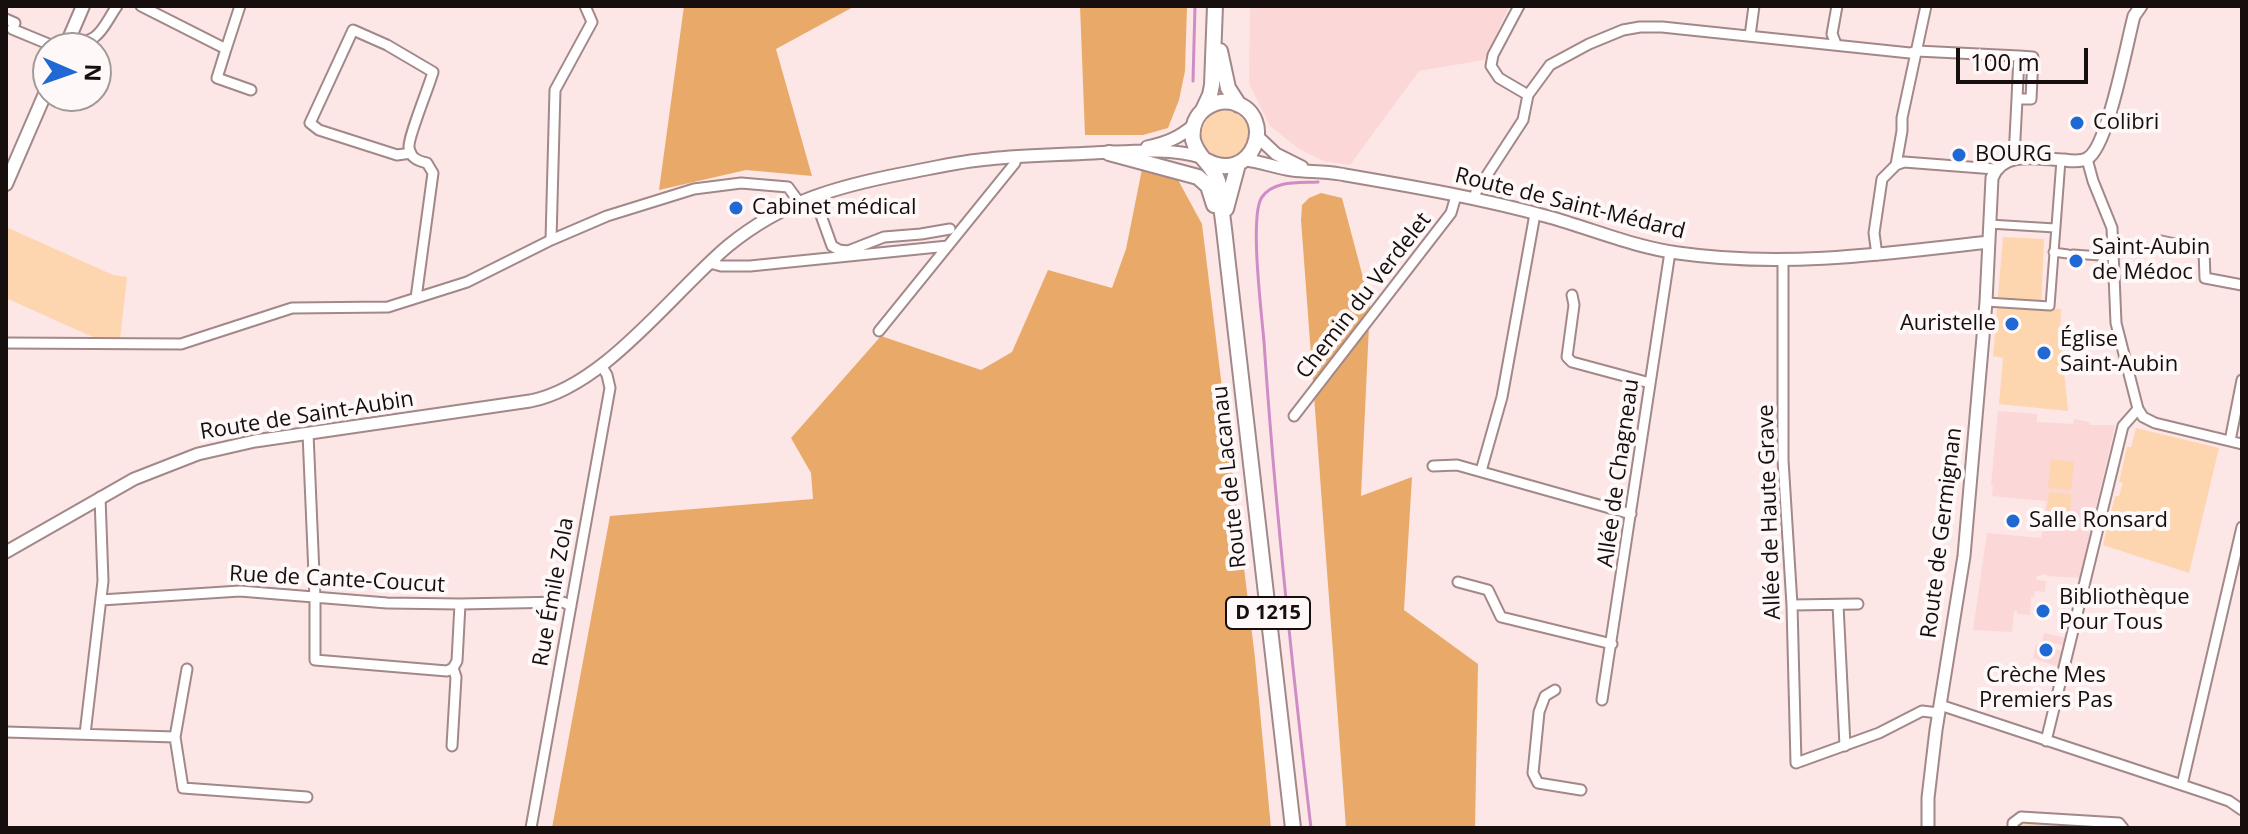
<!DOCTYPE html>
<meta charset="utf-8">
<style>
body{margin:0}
#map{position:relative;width:2248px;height:834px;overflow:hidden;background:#fde6e6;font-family:"Open Sans",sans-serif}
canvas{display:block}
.frame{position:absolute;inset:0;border:8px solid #170e0e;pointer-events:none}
.north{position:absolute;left:32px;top:32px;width:80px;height:80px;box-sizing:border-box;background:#fef8f8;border:2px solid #a29a9a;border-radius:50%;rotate:92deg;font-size:22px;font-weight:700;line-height:32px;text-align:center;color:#170e0e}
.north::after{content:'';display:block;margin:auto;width:28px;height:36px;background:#2068d4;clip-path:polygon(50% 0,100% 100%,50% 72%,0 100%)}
.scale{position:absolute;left:1956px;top:48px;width:132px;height:36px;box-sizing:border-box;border:4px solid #170e0e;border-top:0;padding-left:10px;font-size:24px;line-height:28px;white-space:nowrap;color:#170e0e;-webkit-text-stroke:6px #fef8f8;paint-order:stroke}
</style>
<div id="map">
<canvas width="2248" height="834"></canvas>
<div class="frame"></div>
<div class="north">N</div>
<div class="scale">100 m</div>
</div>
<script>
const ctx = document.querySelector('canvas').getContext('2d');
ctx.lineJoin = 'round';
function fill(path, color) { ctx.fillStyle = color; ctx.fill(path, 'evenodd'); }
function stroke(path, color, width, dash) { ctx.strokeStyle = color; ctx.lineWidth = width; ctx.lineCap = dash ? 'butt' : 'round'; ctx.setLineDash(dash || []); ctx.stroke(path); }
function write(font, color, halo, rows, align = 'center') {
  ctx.font = font + ' "Open Sans",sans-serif'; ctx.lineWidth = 8; ctx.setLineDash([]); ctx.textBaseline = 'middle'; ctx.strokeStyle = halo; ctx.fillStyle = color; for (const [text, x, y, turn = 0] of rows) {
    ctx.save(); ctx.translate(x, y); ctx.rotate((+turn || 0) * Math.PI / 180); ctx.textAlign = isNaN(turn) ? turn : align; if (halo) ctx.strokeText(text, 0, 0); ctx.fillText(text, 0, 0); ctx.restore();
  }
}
const built = new Path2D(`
 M1250,6H1509L1484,60L1419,71L1350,165L1324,161L1299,149L1270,126L1249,84Z
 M1998,411L2037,414V422L2073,424L2074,419L2089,422L2090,425H2115L2082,569L2084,570L2082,578L2047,576V574L2037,576L2036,580L2046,581L2045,592L2035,591L2034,597H2031L2030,615L2017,614V611H2014L2012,632L1973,630L1987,533L2041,538L2042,532L2044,531L2046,501L1992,496L1993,486L1991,485Z
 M2044,633L2066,638L2064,646L2054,643L2052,648L2063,652L2059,667L2033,658L2036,645H2041Z`);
const green = new Path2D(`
 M1199 134a26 26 0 1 1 52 0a26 26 0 1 1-52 0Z
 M6,227L113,275L127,277L120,339L95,338L6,298Z
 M2003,237L2044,239L2041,308L2061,309L2060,332L2068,411L1999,404L2003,358L1993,356Z
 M2136,428L2219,448L2189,573L2103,545L2115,496H2119L2123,483L2119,482L2127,447H2131Z
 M2051,459L2074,462L2071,490L2048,488Z
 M2049,492L2071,494L2070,512L2047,510Z
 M2025,820L2109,826L2110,828H2017L2019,823Z`);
const forest = new Path2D(`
 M684,6H855L776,49L812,176L746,170L659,190Z
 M1080,6H1187L1185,71L1179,100L1168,128L1143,135H1085Z
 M1142,169L1177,178L1202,224L1255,658L1271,828H552L610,516L813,499L811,473L791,438L881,336L981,370L1012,352L1048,270L1112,288L1126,249Z
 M1321,193L1342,198L1370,304L1361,496L1412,477L1404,610L1478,664L1475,828H1346L1301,220L1302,205L1309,198Z`);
const stream = new Path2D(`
 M1193,81L1195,6
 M1311,828C1292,666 1275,505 1264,342C1262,316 1249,215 1262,197C1274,180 1299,183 1318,182`);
const pedestrian = new Path2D(`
 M1989,224L2055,228
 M2053,252L2068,254
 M2073,254L2114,257
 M1986,302L2050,306L2061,160`);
const minor = new Path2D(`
 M141,6L226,49L240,6
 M1519,6L1493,55L1491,66L1499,78L1528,95
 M6,19L15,23L12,29L58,48
 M1750,36L1754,6
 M68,41C99,46 102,28 117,6
 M1836,44L1832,34L1837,6
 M226,49L217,78L251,90
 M411,153L397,155L319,130L310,123L353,30L387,45L433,72C429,87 408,137 409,147C410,158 418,161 427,163L433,173L416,298
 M2014,158L2017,99
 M2087,159L2093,181L2112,228L2116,323L2138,409L2143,417L2155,423L2242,444
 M1896,165L1904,162L1995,169
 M814,196L832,246L839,250L848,251L884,237L921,234L950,229
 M1474,199L1476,192L1523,120L1528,95L1550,65L1589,44L1623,30L1640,27H1662L1910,53L1917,51L2019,56L2033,57L2031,99H2017L2019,56
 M551,240L555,90L592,22L585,6
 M2161,241L2204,250L2205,278L2242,285
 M1877,255L1874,233L1882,179L1896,165L1902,131V118L1926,6
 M1783,259V460L1792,605L1796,763L1879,733L1922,711L1938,713
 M710,263L721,266H750L948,246
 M1572,295L1574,305L1567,357L1572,362L1650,383
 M879,331L1015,163L1016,157
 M6,343L181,344L292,308L388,307L467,282L551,240L607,216L694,189L741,183L788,187L799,202
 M1294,416L1451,213L1456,196
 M308,433L315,598V660L447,671L453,668L457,661L460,604
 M2230,441L2242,380
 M1433,466L1457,465L1631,514
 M1481,471L1502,397L1535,214
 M1458,582L1488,590L1501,617L1612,644
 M101,600L240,591L387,603L460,604L563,602L571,606
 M1792,605L1858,604
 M1838,605L1845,746
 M1555,690L1545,696L1539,712L1533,773L1538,783L1581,790
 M1602,700L1670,252
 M1940,705L2206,793L2229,801L2242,810
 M6,732L175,737L183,788L307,797
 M85,734L103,581L100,497
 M175,737L187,669
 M2046,741L2123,426L2138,409
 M452,746L456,677L453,668
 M2182,785L2242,527
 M531,828L610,388L607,375L601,365
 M2013,828V823L2021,817L2119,823L2123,828`);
const tertiary = new Path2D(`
 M1257,136L1276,154L1302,167
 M1147,147C1166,143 1179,138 1194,125
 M1244,160C1261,161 1275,168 1292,170C1308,172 1324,171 1340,174C1410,186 1481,198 1549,217C1592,229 1634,247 1678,253C1781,268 1885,254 1988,242
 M6,552L134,479L198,454L255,441L530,401C604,387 671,294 728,246C783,201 838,186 906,173C933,168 961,161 989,159C1024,155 1058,155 1093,153C1127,152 1167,147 1201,157
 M1928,828V798L1936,730L1964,556L1986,302L1992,178C2003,149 2039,159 2064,160C2071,161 2082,162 2088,158C2108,146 2127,42 2134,16L2141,6`);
const secondary = new Path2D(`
 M65,48L83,6
 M6,184L48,87`);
const primary = new Path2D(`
 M1220,51L1228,88L1239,105
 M1203,110L1210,95L1212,85L1215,6
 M1109,153L1198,177L1208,186L1214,205
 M1207,161C1252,185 1278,117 1235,103C1225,100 1215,102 1206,108C1196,115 1191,127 1193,140C1197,157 1213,165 1218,181C1220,187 1219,193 1220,200C1224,224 1226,248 1229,273L1293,828
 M1226,209L1238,164`);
const markers = [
 [2077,123,8,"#2068d4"],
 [1959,155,8,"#2068d4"],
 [736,208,8,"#2068d4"],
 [2076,261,8,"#2068d4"],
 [2012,324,8,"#2068d4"],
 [2044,353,8,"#2068d4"],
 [2013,521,8,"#2068d4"],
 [2043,611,8,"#2068d4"],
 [2046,650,8,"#2068d4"]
];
const shields = [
 [1268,613,84]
];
const shieldNames = [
 ["D 1215",1268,613]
];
const poiNames = [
 ["Colibri",2093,123],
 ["BOURG",1975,155],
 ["Cabinet médical",752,208],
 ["Saint-Aubin",2092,248],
 ["de Médoc",2092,273],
 ["Auristelle",1996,324,"right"],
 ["Église",2060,340],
 ["Saint-Aubin",2060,365],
 ["Salle Ronsard",2029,521],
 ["Bibliothèque",2059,598],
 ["Pour Tous",2059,623],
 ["Crèche Mes",2046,676,"center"],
 ["Premiers Pas",2046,701,"center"]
];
const streetNames = [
 ["Route de Saint-Médard",1570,204,14],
 ["Chemin du Verdelet",1364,296,-52],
 ["Route de Saint-Aubin",307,416,-9],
 ["Allée de Chagneau",1619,473,-82],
 ["Route de Lacanau",1230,477,-96],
 ["Allée de Haute Grave",1770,512,-92],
 ["Route de Germignan",1942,533,-83],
 ["Rue de Cante-Coucut",337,580,3],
 ["Rue Émile Zola",554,592,-80]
];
fill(built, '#fcd7d7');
fill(green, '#fdd5af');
fill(forest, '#e9aa69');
stroke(stream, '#cf8dc7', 3);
stroke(pedestrian, '#a28888', 11);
stroke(minor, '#a28888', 13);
stroke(tertiary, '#a28888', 15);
stroke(secondary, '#a28888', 16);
stroke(primary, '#a28888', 18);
stroke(pedestrian, '#fff', 7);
stroke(minor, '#fff', 9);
stroke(tertiary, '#fff', 11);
stroke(secondary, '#fff', 12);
stroke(primary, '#fff', 14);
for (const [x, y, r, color] of markers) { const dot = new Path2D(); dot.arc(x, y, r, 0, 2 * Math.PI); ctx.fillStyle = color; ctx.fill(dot); stroke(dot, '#fef8f8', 3); }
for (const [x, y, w] of shields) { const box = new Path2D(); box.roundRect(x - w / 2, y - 16, w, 32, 6); ctx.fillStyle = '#fef8f8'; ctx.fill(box); stroke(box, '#170e0e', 2); }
write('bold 20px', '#170e0e', null, shieldNames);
write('22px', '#170e0e', '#fef8f8', poiNames, 'left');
write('22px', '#170e0e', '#fef8f8', streetNames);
</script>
